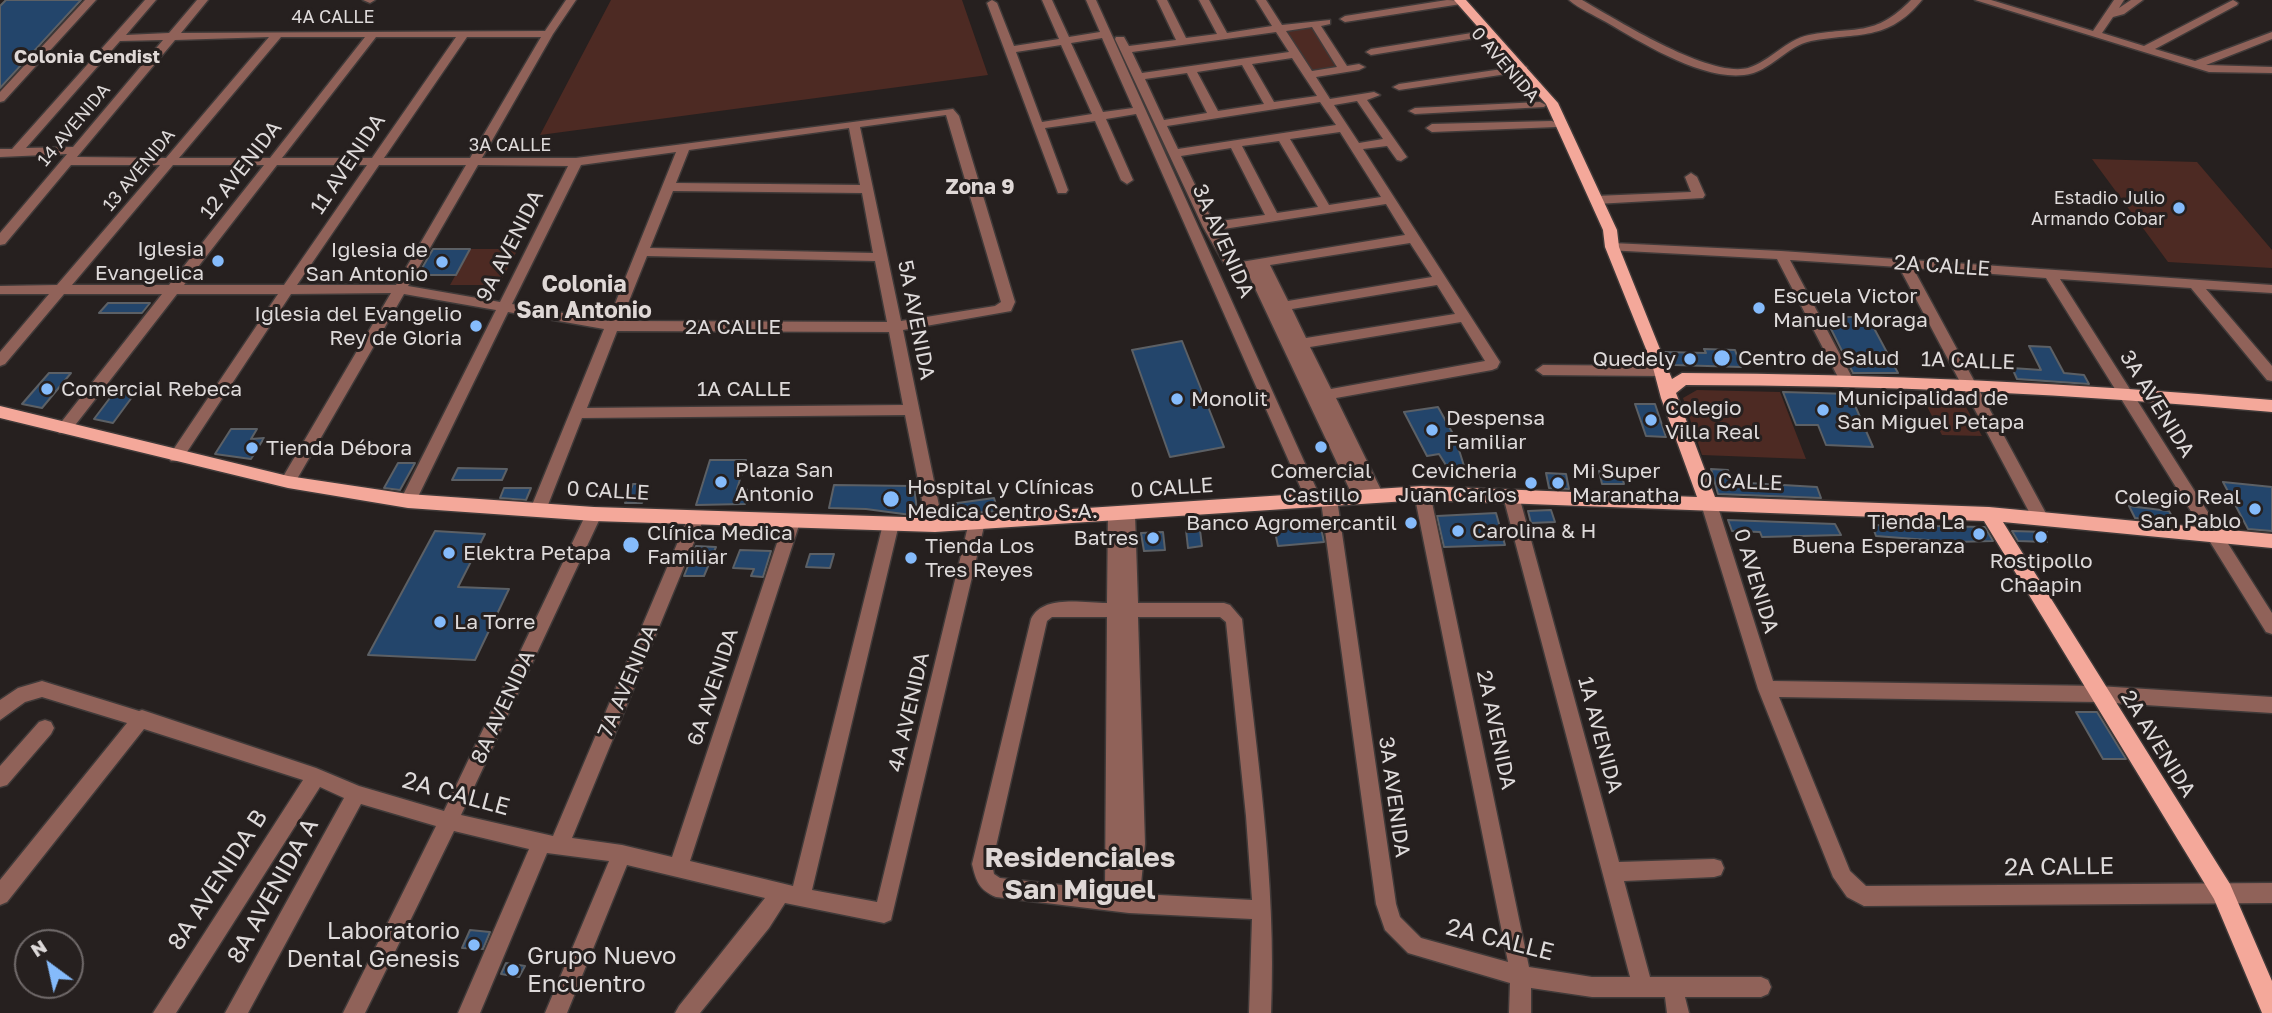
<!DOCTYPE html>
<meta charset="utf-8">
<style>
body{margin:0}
#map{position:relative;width:2272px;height:1013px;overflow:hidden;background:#26201f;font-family:"Golos Text",sans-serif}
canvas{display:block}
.north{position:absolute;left:14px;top:929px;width:70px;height:70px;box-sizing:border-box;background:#26201f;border:2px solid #706a6a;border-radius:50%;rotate:327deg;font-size:19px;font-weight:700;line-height:28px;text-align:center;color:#dedada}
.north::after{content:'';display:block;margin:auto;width:24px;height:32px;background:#85bbfb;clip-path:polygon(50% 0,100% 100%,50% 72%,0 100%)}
</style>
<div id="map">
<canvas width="2272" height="1013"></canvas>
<div class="north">N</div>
</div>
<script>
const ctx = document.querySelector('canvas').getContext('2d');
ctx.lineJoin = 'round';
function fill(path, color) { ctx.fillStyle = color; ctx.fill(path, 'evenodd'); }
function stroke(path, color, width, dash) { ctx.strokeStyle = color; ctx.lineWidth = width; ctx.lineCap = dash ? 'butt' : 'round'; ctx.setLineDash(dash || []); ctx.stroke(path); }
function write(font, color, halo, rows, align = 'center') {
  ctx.font = font + ' "Golos Text",sans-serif'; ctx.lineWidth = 6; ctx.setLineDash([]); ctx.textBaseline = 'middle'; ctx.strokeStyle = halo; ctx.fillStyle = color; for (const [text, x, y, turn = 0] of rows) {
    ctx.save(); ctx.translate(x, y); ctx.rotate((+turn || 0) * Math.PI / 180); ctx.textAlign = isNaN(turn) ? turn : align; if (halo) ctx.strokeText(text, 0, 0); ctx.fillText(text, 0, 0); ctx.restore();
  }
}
const green = new Path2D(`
 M611,0H962L988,75L540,135Z
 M1312,27L1339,67L1312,71L1286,30Z
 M2092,159L2197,162L2272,250V268L2168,262Z
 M470,249H518L499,285H450Z
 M1697,390L1780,392L1806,459L1702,455L1683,398Z
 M1922,397L1961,398L1982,436L1942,435Z`);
const building = new Path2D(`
 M6,0H81L0,88V6Z
 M433,249H470L456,275H418Z
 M108,303H150L142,313H99Z
 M1825,317H1868L1898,373H1853Z
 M1182,341L1224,447L1170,457L1132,350Z
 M2029,346L2050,347L2064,373L2084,375L2089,384L2017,379L2012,368L2041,370Z
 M1704,349L1735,350L1741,367L1674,365L1669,363L1665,352L1706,353Z
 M49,373H71L42,408L22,404Z
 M141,385L113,423L94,419L119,386Z
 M1783,392L1850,394L1873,447L1826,445L1818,425H1796Z
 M1635,404H1655L1666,437L1646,436Z
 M1438,407L1462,450H1459L1465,469L1449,470L1439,454L1427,456L1404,412Z
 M231,429H257L251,439L264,438L251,459L215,454Z
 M710,460H746L737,489L750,490L745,504L696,505Z
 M398,463H415L400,490L384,488Z
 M458,468L507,469L502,480H452Z
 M1711,469L1728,470L1732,482L1817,487L1821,498L1718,494Z
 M1599,471L1621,472L1624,484H1602Z
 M1546,473L1566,474L1569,489L1549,488Z
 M2223,482L2272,487V531L2248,529Z
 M633,484H649L642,503H625Z
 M834,485L914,486L917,510L911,515L866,509L829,508Z
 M504,488H531L526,500L500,498Z
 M994,498L998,511L944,515L943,505Z
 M2129,506L2169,511L2175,522L2135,518Z
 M1551,510L1555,522L1531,523L1528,511Z
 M1496,513L1505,545L1444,547L1437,516Z
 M1728,520L1835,524L1841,535L1762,537L1760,532L1732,531Z
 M1320,523L1324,542L1278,546L1274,527Z
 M1872,525L1985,527L1993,541L1953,542L1876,536Z
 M1186,530H1200L1202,546L1188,548Z
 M435,531L485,534L458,587L509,589L475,660L368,655Z
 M2012,531L2047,532V542L2018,541Z
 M1163,532L1165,550L1144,551L1141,533Z
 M696,546L716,547L704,576H684Z
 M740,550L771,551L763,577L751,576L754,569L733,568Z
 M810,554H834L830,568L806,567Z
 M2076,712H2097L2126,759H2103Z
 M470,930L490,932L483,949L462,948Z
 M506,963L525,966L519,977L501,974Z`);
const minor = new Path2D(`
 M85,0H96L4,101L0,102V92Z
 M145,0H156L126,35L169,33L197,0H208L181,33L545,31L566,0H576L553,34L482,158H576L953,109L959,116L1015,302L1011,311L903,330L943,525L941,529H929L927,525L905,415L582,418L546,510L544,514H532L530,510L604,329L508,312L414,505H402L400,501L496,310L404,294L293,486H283L280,482L391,293L291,294L181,461H171L168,457L171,453L278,294H177L69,433H59L57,429L59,425L162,294H64L5,364L0,366V352L49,294H0V286L57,285L160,165H71L5,244L0,245V233L67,154L0,157V149H12ZM269,37L166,158L77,157L175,40ZM281,37H365L270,158H179ZM376,37H456L372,158H282ZM467,37H541L470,158H384ZM163,40L73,147L26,148L120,41ZM946,115L1001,302L995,306L901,321L860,127ZM849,128L860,185L676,183L689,150ZM676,152L608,321L512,304L581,165ZM173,165H264L169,285H72ZM277,165H367L284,285H184ZM379,165H466L396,285H297ZM478,165L568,166L500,302L408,286ZM673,191L862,193L873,253L650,248ZM647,256L875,261L887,322L621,321ZM617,331L889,332L903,405L587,408Z
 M363,0H375L370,3Z
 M992,0L997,3L1014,46L1059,39L1042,0H1052L1069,37L1100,32L1086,0H1096L1321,499L1329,493L1337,499L1396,904L1400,917L1421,938L1508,962L1414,493L1422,487L1430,493L1529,967L1592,977H1630L1503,496L1511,490L1519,496L1619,862L1714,859L1721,861L1724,868L1721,875L1714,877L1624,881L1650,977H1761L1768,980L1771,987L1768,994L1761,997H1685L1689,1013H1667L1665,997H1592L1531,988V1013H1509L1510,983L1408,953L1385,930L1376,904L1321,501L1314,506L1308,504L1306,500L1136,114L1106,119L1133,180L1127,184L1121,180L1095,121L1045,128L1068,190L1066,193H1058L987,3ZM1102,38L1133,108L1103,112L1071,43ZM1061,45L1092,114L1042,122L1016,52Z
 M1157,0H1167L1186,38L1217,34L1199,0H1209L1227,33L1272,26L1256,0H1266L1282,25L1330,20V24L1321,26L1347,66L1359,64L1365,67L1359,70L1316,77L1330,99L1374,92L1380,95L1367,100L1407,157L1401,161L1397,160L1387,146L1363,149L1500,362L1497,368L1492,370L1336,398L1384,496L1382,500L1376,502L1369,497L1361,503L1355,501L1246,269L1240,270L1225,265L1203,227L1115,39L1116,37H1124L1129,46L1176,40ZM1312,27L1337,67L1312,71L1286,31ZM1276,32L1289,52L1142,73L1132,52ZM1292,58L1317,96L1274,102L1252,64ZM1242,65L1264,104L1218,111L1197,72ZM1187,73L1207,113L1164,120L1145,79ZM1357,101L1383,139L1359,143L1334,105ZM1320,102L1336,125L1178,149L1167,126ZM1340,132L1381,197L1329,205L1290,139ZM1279,141L1318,207L1277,213L1242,146ZM1231,148L1265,215L1213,222L1181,156ZM1386,204L1405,235L1241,262L1235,259L1217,230ZM1410,243L1432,277L1288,301L1270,265ZM1437,285L1455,314L1306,338L1292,309ZM1461,322L1485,361L1331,389L1310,347Z
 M1447,0L1466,1L1461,4L1345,22L1340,19L1345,16Z
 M1569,0H1582C1617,20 1709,78 1748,68C1771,61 1785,40 1809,35C1855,26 1874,38 1911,0H1922C1888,42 1858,32 1811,41C1786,46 1771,72 1744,75C1701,80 1642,43 1606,22C1594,15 1579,9 1569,0Z
 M1975,0H1991L2093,31L2114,0H2124L2119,8L2131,0H2143L2124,14L2113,17L2102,33L2144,46L2233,0L2238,3L2237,5L2155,49L2195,61L2272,32V39L2206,65L2272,67V73L2209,72Z
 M1478,32L1482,33V37L1371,55L1366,52L1371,49Z
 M1523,66L1527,67V71L1399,90L1393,87L1399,84Z
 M1540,102L1546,105L1544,107L1415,114L1409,111L1415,108Z
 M1552,121L1556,123V127L1432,132L1426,128L1432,124Z
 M1691,173L1697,177L1705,195L1703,198L1596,204L1590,200L1596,196L1691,192L1685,177Z
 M1612,243L1781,251L2272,285V293L2206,289L2272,366V381L2267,380L2191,288L2060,279L2272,613V634L2266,632L2046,278L1913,268L2049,519L2047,523H2035L1899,267L1790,260L1854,381L1847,386L1840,381L1777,259L1607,250L1606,247Z
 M1543,365L1662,366L1669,371L1662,376L1543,375L1536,370Z
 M1709,498L1715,500L1717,504L1773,681L2098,686L2272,697V713L2098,702L1779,697L1850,871L1866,886L2272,883V903L1864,906L1847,897L1833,877L1758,689L1701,504L1703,500Z
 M594,508L600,510L602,514L461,815L553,836L688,518L690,514H702L704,518L572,838L622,845L672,857L784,522L786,518H798L800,522L690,861L793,886L883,524L885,520H897L899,524L812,890L877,902L969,522L971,518H983L985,522L891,920L884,923L785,903L769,928L700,1013H675L679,1006L765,898L627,865L567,1013H545L609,861L547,853L480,1013H458L529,849L454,831L365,1013H343L436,826L361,804L248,1013H225L344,798L320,787L176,1013H153L303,780L144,729L7,902L0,905V880L127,723L42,697L25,702L0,720V700L18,688L42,681L139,711L142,710L316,768L359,786L444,811L586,514L588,510Z
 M1116,509L1133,511L1135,515L1138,603H1224L1230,605L1242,619C1256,751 1277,880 1271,1013H1249L1252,919L1129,913L996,897C979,890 976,881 972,864L1031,619C1043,594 1083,603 1107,603L1108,515L1110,511ZM1107,617L1105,890L1000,878L994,874L992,864L1047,621L1052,617ZM1138,617H1220L1226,622L1246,816L1252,900L1140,894L1145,844Z
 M45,720L51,722L54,728L51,734L7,785L0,787V766L39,722Z`);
const major = new Path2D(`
 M1454,0H1466L1558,103L1617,230L1619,247L1672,379L1682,373C1879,374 2076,383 2272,400V412C2077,394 1882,385 1686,385L1676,393L1715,497L1989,507L2272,534V548L2003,522L2230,884L2272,981V1013H2262L2214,899L1984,521L1422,500L935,532L594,521L408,508L288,488L0,418V406L288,476L408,494L594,507L935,518L1422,486L1697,497L1661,398L1652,364L1605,247L1603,230L1546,104Z`);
const markers = [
 [2179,208,7,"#85bbfb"],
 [218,261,7,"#85bbfb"],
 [442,262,7,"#85bbfb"],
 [1759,308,7,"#85bbfb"],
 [476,326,7,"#85bbfb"],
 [1722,358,9,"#85bbfb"],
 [1690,359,7,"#85bbfb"],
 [47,389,7,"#85bbfb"],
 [1177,399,7,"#85bbfb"],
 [1823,410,7,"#85bbfb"],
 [1651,420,7,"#85bbfb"],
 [1432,430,7,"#85bbfb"],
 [1321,447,7,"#85bbfb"],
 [252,448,7,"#85bbfb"],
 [721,482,7,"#85bbfb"],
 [1531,483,7,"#85bbfb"],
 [1558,483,7,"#85bbfb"],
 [891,499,9,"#85bbfb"],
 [2255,509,7,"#85bbfb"],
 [1411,523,7,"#85bbfb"],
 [1458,531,7,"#85bbfb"],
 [1979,534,7,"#85bbfb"],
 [2041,537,7,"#85bbfb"],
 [1153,538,7,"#85bbfb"],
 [631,545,9,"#85bbfb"],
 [449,553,7,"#85bbfb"],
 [911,558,7,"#85bbfb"],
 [440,622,7,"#85bbfb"],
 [474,945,7,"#85bbfb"],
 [513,970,7,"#85bbfb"]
];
const farStreetnames = [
 ["4A CALLE",333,17],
 ["0 AVENIDA",1505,65,49],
 ["14 AVENIDA",74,125,-50],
 ["3A CALLE",510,145],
 ["13 AVENIDA",139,170,-50]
];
const farPoinames = [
 ["Estadio Julio",2165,198],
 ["Armando Cobar",2165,219]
];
const farNeighbourhoodnames = [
 ["Colonia Cendist",87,57]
];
const streetNames = [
 ["11 AVENIDA",348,164,-56],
 ["12 AVENIDA",241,170,-52],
 ["3A AVENIDA",1223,241,66],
 ["9A AVENIDA",510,246,-63],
 ["2A CALLE",1942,266,4],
 ["5A AVENIDA",916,320,79],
 ["2A CALLE",733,327],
 ["1A CALLE",1968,361,2],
 ["1A CALLE",744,389],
 ["3A AVENIDA",2157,404,58],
 ["0 CALLE",1741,482,2],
 ["0 CALLE",1172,488,-4],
 ["0 CALLE",608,491,3],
 ["0 AVENIDA",1756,581,73],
 ["7A AVENIDA",628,681,-67],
 ["6A AVENIDA",713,687,-72],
 ["8A AVENIDA",503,707,-65],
 ["4A AVENIDA",909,712,-77],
 ["2A AVENIDA",1496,730,78],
 ["1A AVENIDA",1600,735,75],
 ["2A AVENIDA",2158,744,58],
 ["3A AVENIDA",1394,797,82]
];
const farQuarternames = [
 ["Zona 9",980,187]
];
const poiNames = [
 ["Iglesia",204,249,"right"],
 ["Evangelica",204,273,"right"],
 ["Iglesia de",428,250,"right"],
 ["San Antonio",428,274,"right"],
 ["Escuela Victor",1773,296],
 ["Manuel Moraga",1773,320],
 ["Iglesia del Evangelio",462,314,"right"],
 ["Rey de Gloria",462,338,"right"],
 ["Centro de Salud",1738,358],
 ["Quedely",1676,359,"right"],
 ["Comercial Rebeca",61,389],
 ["Municipalidad de",1837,398],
 ["San Miguel Petapa",1837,422],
 ["Monolit",1191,399],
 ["Colegio",1665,408],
 ["Villa Real",1665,432],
 ["Despensa",1446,418],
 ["Familiar",1446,442],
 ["Tienda Débora",266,448],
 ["Plaza San",735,470],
 ["Antonio",735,494],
 ["Comercial",1321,471,"center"],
 ["Castillo",1321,495,"center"],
 ["Cevicheria",1517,471,"right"],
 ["Juan Carlos",1517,495,"right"],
 ["Mi Super",1572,471],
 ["Maranatha",1572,495],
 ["Hospital y Clínicas",907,487],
 ["Medica Centro S.A.",907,511],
 ["Colegio Real",2241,497,"right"],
 ["San Pablo",2241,521,"right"],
 ["Tienda La",1965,522,"right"],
 ["Buena Esperanza",1965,546,"right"],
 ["Banco Agromercantil",1397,523,"right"],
 ["Carolina & H",1472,531],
 ["Clínica Medica",647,533],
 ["Familiar",647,557],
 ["Batres",1139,538,"right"],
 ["Tienda Los",925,546],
 ["Tres Reyes",925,570],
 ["Elektra Petapa",463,553],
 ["Rostipollo",2041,561,"center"],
 ["Chaapin",2041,585,"center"],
 ["La Torre",454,622]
];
const neighbourhoodNames = [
 ["Colonia",584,285],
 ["San Antonio",584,311]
];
const nearStreetnames = [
 ["2A CALLE",456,794,15],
 ["2A CALLE",2059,867,-1],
 ["8A AVENIDA B",218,880,-57],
 ["8A AVENIDA A",273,891,-61],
 ["2A CALLE",1500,940,14]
];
const nearPoinames = [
 ["Laboratorio",460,931],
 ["Dental Genesis",460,959],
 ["Grupo Nuevo",527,956,"left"],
 ["Encuentro",527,984,"left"]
];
const nearNeighbourhoodnames = [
 ["Residenciales",1080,858],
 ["San Miguel",1080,890]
];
fill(green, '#4d2a23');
fill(building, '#23456b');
stroke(building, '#5c6065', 2);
stroke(minor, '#403a39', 3);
stroke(major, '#403a39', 3);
fill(minor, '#906259');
fill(major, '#f4a89a');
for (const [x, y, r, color] of markers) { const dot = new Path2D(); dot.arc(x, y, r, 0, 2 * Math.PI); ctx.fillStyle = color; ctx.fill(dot); stroke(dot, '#26201f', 2.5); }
write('18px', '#dedada', '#26201f', farStreetnames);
write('18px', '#dedada', '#26201f', farPoinames, 'right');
write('bold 19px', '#dfd8d6', '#26201f', farNeighbourhoodnames);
write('21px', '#dedada', '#26201f', streetNames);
write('bold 21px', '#dfd8d6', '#26201f', farQuarternames);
write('21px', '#dedada', '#26201f', poiNames, 'left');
write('bold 23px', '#dfd8d6', '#26201f', neighbourhoodNames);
write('24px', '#dedada', '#26201f', nearStreetnames);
write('24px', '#dedada', '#26201f', nearPoinames, 'right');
write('bold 28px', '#dfd8d6', '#26201f', nearNeighbourhoodnames);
</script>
